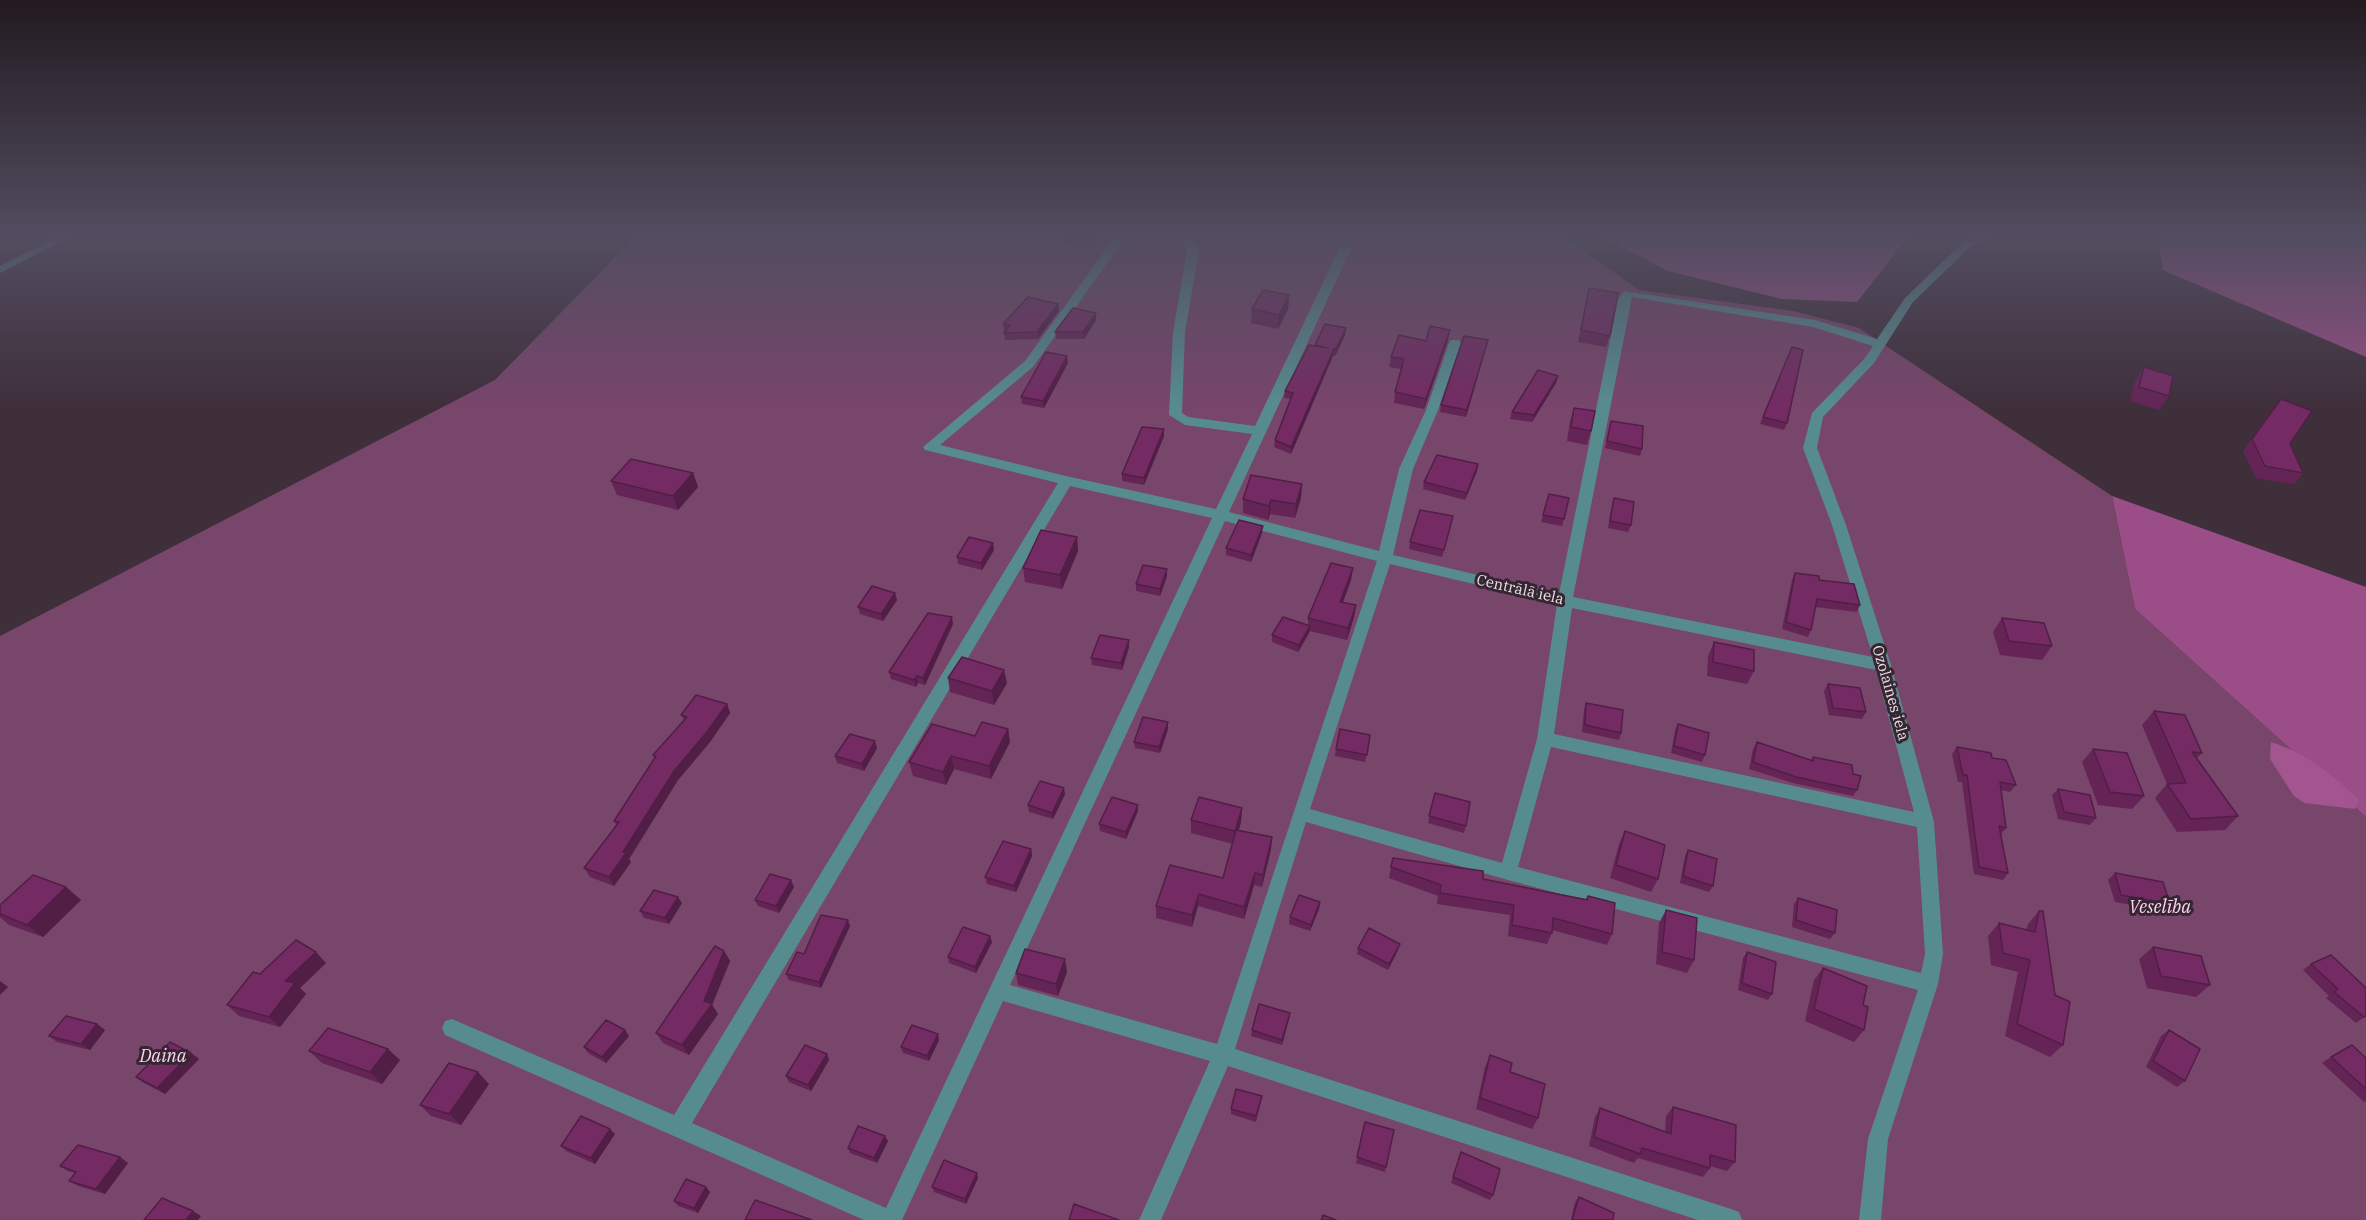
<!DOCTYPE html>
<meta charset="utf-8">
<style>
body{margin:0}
canvas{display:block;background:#3f2f3b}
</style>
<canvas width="2366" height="1220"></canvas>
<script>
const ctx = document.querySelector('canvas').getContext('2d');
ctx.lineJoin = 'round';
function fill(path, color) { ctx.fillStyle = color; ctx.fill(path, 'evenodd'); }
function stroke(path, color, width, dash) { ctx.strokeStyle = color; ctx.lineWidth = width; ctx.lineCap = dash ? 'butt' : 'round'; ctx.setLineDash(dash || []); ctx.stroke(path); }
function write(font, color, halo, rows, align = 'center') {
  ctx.font = font + ' "IBM Plex Serif",serif'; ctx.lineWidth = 6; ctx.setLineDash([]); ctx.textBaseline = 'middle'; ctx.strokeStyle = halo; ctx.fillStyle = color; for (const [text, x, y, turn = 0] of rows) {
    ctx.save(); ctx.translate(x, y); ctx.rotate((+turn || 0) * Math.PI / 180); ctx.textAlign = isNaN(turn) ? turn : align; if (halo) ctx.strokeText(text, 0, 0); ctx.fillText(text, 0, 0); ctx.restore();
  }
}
const green = new Path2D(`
 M635,237H1564L1639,290L1793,311L1859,328L2112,496L2135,609L2366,817V1220H0V636L495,380Z`);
const forest = new Path2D(`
 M1603,237H1908L1857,302L1782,299L1668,271Z
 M2158,237H2366V357L2163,270Z
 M2112,496L2366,587V817L2135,609Z`);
const water = new Path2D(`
 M2271,742C2307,753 2332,775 2359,800L2355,809L2304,803L2294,796L2270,759Z`);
const minor = new Path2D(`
 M57,237H71L0,273V266Z
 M1115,237H1126L1033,367L940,445L1066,476L1216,509L1252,434L1185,425L1169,415L1173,332L1187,251L1182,237H1193L1199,251L1185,332L1182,413L1188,417L1255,426L1339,249L1345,246L1351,249L1229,512L1379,551L1399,469L1426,410L1449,343L1451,340H1459L1461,343L1438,410L1413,469L1393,555L1559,594L1618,300L1624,291L1815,320L1877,339L1905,298L1962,243L1978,237H1992L1970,247L1913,302L1874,363L1823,417L1817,448L1846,525L1891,665L1934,822L1943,954L1938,984L1888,1139L1881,1220H1859L1868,1139L1918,990L1508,880L1306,822L1235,1049L1731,1209L1739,1212L1742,1220H1698L1228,1066L1161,1220H1139L1210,1061L1003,1001L902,1220H864L445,1035L442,1028L445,1021L452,1019L674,1115L1058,483L925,450L923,447L1025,361ZM1632,297L1813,327L1873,346L1865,358L1812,413L1803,448L1832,525L1873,657L1573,597ZM1070,486L1212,518L886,1208L692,1123ZM1225,521L1377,561L1217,1044L1010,985ZM1390,564L1557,604L1537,739L1502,863L1310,809ZM1572,608L1876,670L1914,812L1554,734ZM1551,747L1917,827L1925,954L1921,973L1518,867Z`);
const wall = new Path2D(`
 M1061,237H1099L1092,249L1062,245Z
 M1589,288L1610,336L1606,347L1578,342Z
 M1289,295L1288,309L1278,329L1251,323L1252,309Z
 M1058,304L1059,311L1038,339L1005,340L1004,333L1005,331H1004L1003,324Z
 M1096,320L1084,339H1056L1055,332Z
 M1346,328L1345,335L1335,356H1333L1291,454L1274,447L1275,440L1291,399L1284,398L1285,391L1315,346Z
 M1448,340L1424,409L1394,403L1395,392L1401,369L1389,367L1391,357L1426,341Z
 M1486,347L1466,417L1440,412L1441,405Z
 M1792,347L1787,423L1784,430L1760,424Z
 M1068,363L1044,408L1022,404L1021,397Z
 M2144,367L2169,396L2159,410L2130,401L2135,381Z
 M1558,376L1556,383L1532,422L1510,419L1512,412Z
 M1574,408L1591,431L1587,445L1567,441L1570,422Z
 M2272,410L2290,444L2303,473L2294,484L2256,478L2243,451Z
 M1611,421L1642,449L1640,456L1605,448Z
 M1164,429V436L1144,485L1122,481V474Z
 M1478,464L1477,471L1465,500L1423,489L1424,482Z
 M693,473L698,487L678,510L617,495L611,481Z
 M1549,494L1564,519L1562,526L1541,522Z
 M1301,498L1295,518L1270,514L1268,520L1243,513V499Z
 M1614,498L1631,525L1628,532L1608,528L1612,505Z
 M1453,516L1442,557L1409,549L1410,542Z
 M1262,533L1251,562L1226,555V548Z
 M1077,537L1078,551L1062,589L1025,582L1023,568Z
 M994,550L982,570L958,564L957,557Z
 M1353,568L1351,580L1343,602L1356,605L1354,617L1347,640L1310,631L1309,633L1298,652L1272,642V635L1308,625V618Z
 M1795,573L1819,580L1860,605L1857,612L1815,607L1811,630L1808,637L1782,629L1792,580Z
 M1167,576L1160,596L1136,591V584Z
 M897,600L883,621L860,614L858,607Z
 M2002,618L2052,646L2042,660L2000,655L1993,632Z
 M953,624L925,685L918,683L916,687L891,679L889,672Z
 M1129,640V647L1122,670L1092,665L1091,658Z
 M1714,642L1754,671L1747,684L1707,676L1708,656Z
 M948,678L1007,683L994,705L950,692Z
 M1828,684L1866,712L1862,719L1829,715L1824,691Z
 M1586,703L1621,733L1619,740L1582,732L1584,710Z
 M727,704L730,713L710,742L678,780L629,859L631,862L614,886L590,877L584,868L617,826L614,821L654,758L653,755L684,720L681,715Z
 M2154,711L2202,753L2197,758L2238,816L2225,830L2177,832L2155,798L2167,784L2142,725Z
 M1678,724L1705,755L1702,762L1671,753L1675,731Z
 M1008,729L1010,742L991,779L954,769L946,785L913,776L909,762L975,736Z
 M1168,729L1160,753L1135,748L1134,742Z
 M1370,735L1365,762L1335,756L1336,749Z
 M1757,742L1811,760L1813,757L1857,790L1853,796L1793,783L1749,769L1753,749Z
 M1957,747L1992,758L2016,785L2010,792L2001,790L2006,828L2001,834L2008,873L2003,880L1974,874L1962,782H1958L1952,754Z
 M877,748L864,771L837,763L835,756Z
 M2093,749L2144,796L2132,809L2098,805L2082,762Z
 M2058,789L2096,818L2090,825L2058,819L2052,795Z
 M1435,793L1466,826L1464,833L1428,823Z
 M1065,794L1053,819L1029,812L1028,805Z
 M1242,808L1241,822L1239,830L1272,837L1271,849L1262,887L1254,885L1244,919L1198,906L1192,927L1156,918V906L1223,878L1233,844L1191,833V820Z
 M1138,811L1126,839L1100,831L1099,824Z
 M1625,831L1658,879L1651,892L1610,878L1619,844Z
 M1031,849L1032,856L1016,892L987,884L985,877Z
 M1688,850L1713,886L1709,892L1680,883L1685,856Z
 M1391,867L1483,879L1586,899L1588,896L1612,934L1607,945L1552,930V933L1547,944L1508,936L1510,915L1437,904L1438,896L1389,878Z
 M2115,873L2170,904L2163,911L2115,902L2108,880Z
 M66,887L81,900L43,937L9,925L0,917V905Z
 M794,887L779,913L758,906L755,900Z
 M1798,898L1835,933L1830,939L1792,927L1794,904Z
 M1320,902L1319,909L1310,931L1289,924L1290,917Z
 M682,903L669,924L644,918L640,911Z
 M1666,910L1694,960L1687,973L1656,964L1659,923Z
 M2039,911L2063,1045L2050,1057L2005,1036L2018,972L1991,965L1988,936L1999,923L2026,930L2028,924Z
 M850,926L821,988L789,980L786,974L804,954Z
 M992,942L976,973L949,963L948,957Z
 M2153,947L2210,985L2196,997L2147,988L2139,959Z
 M1358,948L1398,950L1388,970L1357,954Z
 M724,951L730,961L712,1005L718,1014L689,1055L663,1043L656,1033Z
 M1747,952L1772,994L1768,1000L1738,990L1743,958Z
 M326,963L300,988L306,994L280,1027L239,1016L227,1005L260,974Z
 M2311,964L2366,1016L2356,1023L2326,998L2329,996L2303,970Z
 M1823,968L1863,1005L1864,1030L1854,1042L1805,1021L1814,980Z
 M1067,972L1058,996L1018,985L1016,973Z
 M1289,1019L1282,1045L1251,1036L1252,1030Z
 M97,1024L105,1030L90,1050L57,1042L49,1036Z
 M2169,1030L2185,1081L2177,1087L2146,1067L2161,1036Z
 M629,1036L606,1063L588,1053L584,1047Z
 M939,1040L929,1061L903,1053L901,1047Z
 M309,1051L400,1060L382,1084L322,1063Z
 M191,1053L199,1059L165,1094L144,1083L136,1077Z
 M827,1054L829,1060L811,1091L789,1082L786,1076Z
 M1490,1055L1510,1072L1538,1118L1532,1129L1476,1109L1485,1067Z
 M2331,1057L2366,1058V1101L2364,1102L2322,1063Z
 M489,1084L461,1125L431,1116L420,1105Z
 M1261,1102L1256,1122L1231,1114V1109Z
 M1673,1107L1735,1162L1727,1171L1710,1166V1168L1703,1177L1638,1158L1634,1163L1589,1146L1595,1117L1600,1108L1665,1132L1666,1116Z
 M1365,1122L1386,1167L1385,1172L1356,1163Z
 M615,1134L595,1164L566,1151L561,1146Z
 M888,1141L877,1163L850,1153L848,1148Z
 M1461,1152L1493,1195L1490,1200L1451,1183Z
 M128,1163L105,1194L78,1186L69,1181L75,1173L68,1171L60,1166Z
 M978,1178L966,1204L934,1192L932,1187Z
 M706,1187L710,1192L698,1213L678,1206L674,1201Z
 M1579,1197L1613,1220H1571L1575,1202Z`);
const shadedWall = new Path2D(`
 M1092,237H1099L1092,249Z
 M1289,295L1288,309L1278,329L1279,315Z
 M1058,304L1059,311L1038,339L1037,332Z
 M1096,313V320L1084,339L1083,332Z
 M1346,328L1345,335L1335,356L1336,349Z
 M1450,330L1448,340L1424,409L1426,399Z
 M1488,340L1466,417L1467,410Z
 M1334,349L1333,356L1291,454V447Z
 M1067,356L1068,363L1044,408L1043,401Z
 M1558,376L1556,383L1532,422L1534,415Z
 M1164,429V436L1144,485V478Z
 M1478,464L1477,471L1465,500L1467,493Z
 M693,473L698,487L678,510L673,496Z
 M1302,484L1301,498L1295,518L1296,504Z
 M1271,500L1270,514L1268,520L1269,506Z
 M1263,526L1262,533L1251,562V555Z
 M1077,537L1078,551L1062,589L1060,575Z
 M993,543L994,550L982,570L981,563Z
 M1353,568L1351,580L1339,613L1340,602Z
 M1167,569V576L1160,596V589Z
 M895,593L897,600L883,621L881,614Z
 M1356,605L1354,617L1347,640L1348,628Z
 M952,617L953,624L925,685L923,678Z
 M1310,626L1309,633L1298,652L1299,645Z
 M1129,640V647L1122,670L1121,663Z
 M1004,670L1007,683L994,705L992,691Z
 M917,676L918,683L916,687L914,680Z
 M727,704L730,713L710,742L678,780L629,859L631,862L614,886L609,877L623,852L674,771Z
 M1168,722V729L1160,753L1159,747Z
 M1008,729L1010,742L991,779L989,766Z
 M875,741L877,748L864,771L862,764Z
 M951,756L954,769L946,785L943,772Z
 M1064,788L1065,794L1053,819L1052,813Z
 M1138,805V811L1126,839V832Z
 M1242,808L1241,822L1234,845L1235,831Z
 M1272,837L1271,849L1262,887L1263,875Z
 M1031,849L1032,856L1016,892L1014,886Z
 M1255,873L1254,885L1244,919V907Z
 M791,880L794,887L779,913L776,906Z
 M66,887L81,900L43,937L27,925Z
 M1199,894L1198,906L1192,927V915Z
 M678,897L682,903L669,924L665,918Z
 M1320,902L1319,909L1310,931L1311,925Z
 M848,920L850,926L821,988L819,982Z
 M990,936L992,942L976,973L975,967Z
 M1400,944L1398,950L1388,970L1389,964Z
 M724,951L730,961L712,1005L718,1014L689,1055L682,1045L704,1001Z
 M316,952L326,963L300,988L306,994L280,1027L269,1017L285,981Z
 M1065,959L1067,972L1058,996L1056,984Z
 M0,981L8,987L0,995Z
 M1290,1013L1289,1019L1282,1045V1040Z
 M97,1024L105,1030L90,1050L81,1044Z
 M625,1030L629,1036L606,1063L602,1057Z
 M938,1034L939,1040L929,1061L927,1056Z
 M388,1049L400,1060L382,1084L370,1072Z
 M191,1053L199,1059L165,1094L157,1088Z
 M827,1054L829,1060L811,1091L808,1085Z
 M478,1072L489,1084L461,1125L449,1114Z
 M610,1129L615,1134L595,1164L591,1158Z
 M885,1136L888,1141L877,1163L874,1158Z
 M120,1157L128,1163L105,1194L96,1189Z
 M977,1173L978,1178L966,1204L965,1199Z
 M706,1187L710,1192L698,1213L694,1208Z
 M193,1211L201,1216L198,1220H186Z`);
const building = new Path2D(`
 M1589,288L1618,293L1610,336L1581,330Z
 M1263,290L1289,295L1279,315L1252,309Z
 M1028,297L1058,304L1037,332L1004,333L1010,325L1003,324Z
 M1073,308L1096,313L1083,332H1055Z
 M1325,324L1346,328L1336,349H1334L1291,447L1275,440L1293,393L1285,391L1309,345L1327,348L1315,345Z
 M1430,326L1450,330L1426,399L1395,392L1404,359L1391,357L1399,335L1426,341Z
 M1464,336L1488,340L1467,410L1441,405Z
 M1792,347L1803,350L1787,423L1763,417Z
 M1046,352L1067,356L1043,401L1021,397Z
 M2144,367L2173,376L2169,396L2139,387Z
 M1538,370L1558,376L1534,415L1512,412Z
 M2281,399L2312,411L2290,444L2303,473L2265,466L2252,439Z
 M1574,408L1595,411L1591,431L1571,427Z
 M1611,421L1643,426L1642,449L1607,441Z
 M1142,427L1164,429L1144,478L1122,474Z
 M1437,455L1478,464L1467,493L1424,482Z
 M631,459L693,473L673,496L611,481Z
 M1251,475L1302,484L1296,504L1271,500L1269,506L1243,499Z
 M1549,494L1569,498L1564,519L1543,515Z
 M1614,498L1634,502L1631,525L1610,521Z
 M1420,510L1453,516L1444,550L1410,542Z
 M1239,520L1263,526L1251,555L1226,548Z
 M1041,530L1077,537L1060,575L1023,568Z
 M969,537L993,543L981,563L957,557Z
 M1331,563L1353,568L1340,602L1356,605L1348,628L1308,618Z
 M1143,565L1167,569L1160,589L1136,584Z
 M1795,573L1819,576V580L1854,584L1860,605L1817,599L1811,630L1786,622Z
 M872,586L895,593L881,614L858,607Z
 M928,613L952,617L923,678L917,676L914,680L889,672Z
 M1283,617L1310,626L1299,645L1272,635Z
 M2002,618L2044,623L2052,646L2009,641Z
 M1100,635L1129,640L1121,663L1091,658Z
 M1714,642L1754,650V671L1713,662Z
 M962,657L1004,670L992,691L948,678Z
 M1828,684L1860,688L1866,712L1833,708Z
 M696,695L727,704L706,733L674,771L623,852L626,853L609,877L584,868L619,822L614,821L656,756L653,755L687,717L681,715Z
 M1586,703L1623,710L1621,733L1585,725Z
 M2154,711L2185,715L2202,753L2192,752L2238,816L2191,819L2167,784L2186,783Z
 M1143,717L1168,722L1159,747L1134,742Z
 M982,722L1008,729L989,766L951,756L943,772L909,762L932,724L975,736Z
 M1678,724L1709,733L1705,755L1674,746Z
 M1340,729L1370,735L1367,755L1336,749Z
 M850,734L875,741L862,764L835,756Z
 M1757,742L1813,761V757L1852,765L1853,774L1861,776L1857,790L1796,777L1753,762Z
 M1957,747L1991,753L1992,758L2006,760L2016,785L2000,782L2006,828L1999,826L2008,873L1979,867L1967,775H1963Z
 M2093,749L2127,753L2144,796L2110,792Z
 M1040,781L1064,788L1052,813L1028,805Z
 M2058,789L2090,795L2096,818L2064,812Z
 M1435,793L1470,802L1466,826L1429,816Z
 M1112,797L1138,805L1126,832L1099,824Z
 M1199,797L1242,808L1235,831L1191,820Z
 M1236,830L1272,837L1263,875L1255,873L1244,907L1199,894L1192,915L1156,906L1170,865L1223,878Z
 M1625,831L1665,845L1658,879L1616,865Z
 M1003,841L1031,849L1014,886L985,877Z
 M1688,850L1717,859L1713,886L1683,876Z
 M1393,858L1483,871V879L1587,900L1588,896L1615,903L1612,934L1553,918L1552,933L1512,925L1514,905L1440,893L1441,885L1391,867Z
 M2115,873L2163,882L2170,904L2121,895Z
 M770,874L791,880L776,906L755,900Z
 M33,875L66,887L27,925L0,914V905Z
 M654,890L678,897L665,918L640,911Z
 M1299,895L1320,902L1311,925L1290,917Z
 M1798,898L1837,910L1835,933L1796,920Z
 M1666,910L1697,918L1694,960L1662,952Z
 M2039,911H2043L2055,995L2070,1002L2063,1045L2017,1024L2030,960L2003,953L1999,923L2035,932Z
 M821,915L848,920L819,982L786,974L797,952L804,954Z
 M963,927L990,936L975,967L948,957Z
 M1369,928L1400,944L1389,964L1358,948Z
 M296,940L316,952L285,981L295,983L269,1017L227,1005L253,972L260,974Z
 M715,946L724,951L704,1001L712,1004L682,1045L656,1033Z
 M2153,947L2201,956L2210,985L2161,976Z
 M1025,949L1065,959L1056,984L1016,973Z
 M1747,952L1776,962L1772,994L1742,983Z
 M2331,955L2366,988V1016L2364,1017L2334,992L2338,989L2311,964Z
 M1823,968L1867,986L1863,1005L1868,1007L1864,1030L1814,1009Z
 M1259,1004L1290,1013L1282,1040L1252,1030Z
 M66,1016L97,1024L81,1044L49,1036Z
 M606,1020L625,1030L602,1057L584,1047Z
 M912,1025L938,1034L927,1056L901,1047Z
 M328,1028L388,1049L370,1072L309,1051Z
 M2169,1030L2200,1049L2185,1081L2153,1061Z
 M170,1042L191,1053L157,1088L136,1077Z
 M805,1045L827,1054L808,1085L786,1076Z
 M2352,1045L2366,1058V1089L2331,1057Z
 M1490,1055L1512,1063L1510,1072L1545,1084L1538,1118L1480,1098Z
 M449,1063L478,1072L449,1114L420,1105Z
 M1236,1089L1262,1096L1256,1116L1231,1109Z
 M1673,1107L1736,1125L1735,1162L1710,1155V1168L1642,1148L1640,1154L1594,1137L1600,1108L1671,1134Z
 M581,1116L610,1129L591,1158L561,1146Z
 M1365,1122L1394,1130L1386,1167L1357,1157Z
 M858,1126L885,1136L874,1158L848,1148Z
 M78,1145L120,1157L96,1189L69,1181L76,1172L60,1166Z
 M1461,1152L1500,1169L1493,1195L1453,1177Z
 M944,1160L977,1173L965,1199L932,1187Z
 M686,1179L706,1187L694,1208L674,1201Z
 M1579,1197L1614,1213L1613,1220H1572Z
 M162,1198L193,1211L186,1220H144Z
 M755,1200L812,1220H745Z
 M1074,1204L1119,1220H1069Z
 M1323,1215L1336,1220H1321Z`);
const streetNames = [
 ["Centrālā iela",1520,590,13],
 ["Ozolaines iela",1890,693,74]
];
const nearParknames = [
 ["Veselība",2160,908],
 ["Daina",163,1057]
];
fill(green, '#78456b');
fill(forest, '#9a4d87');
fill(water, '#a2558f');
fill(minor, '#578c8f');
fill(wall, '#642556');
fill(shadedWall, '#511e46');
fill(building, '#742b64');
stroke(building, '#511e46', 1.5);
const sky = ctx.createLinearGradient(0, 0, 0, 407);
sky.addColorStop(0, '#231a20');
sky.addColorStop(0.58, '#524d60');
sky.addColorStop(1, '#524d6000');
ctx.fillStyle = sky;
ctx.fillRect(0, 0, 2366, 407);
write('15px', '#ebe0e7', '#352631', streetNames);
write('italic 18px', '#fed3f1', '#352631', nearParknames);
</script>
